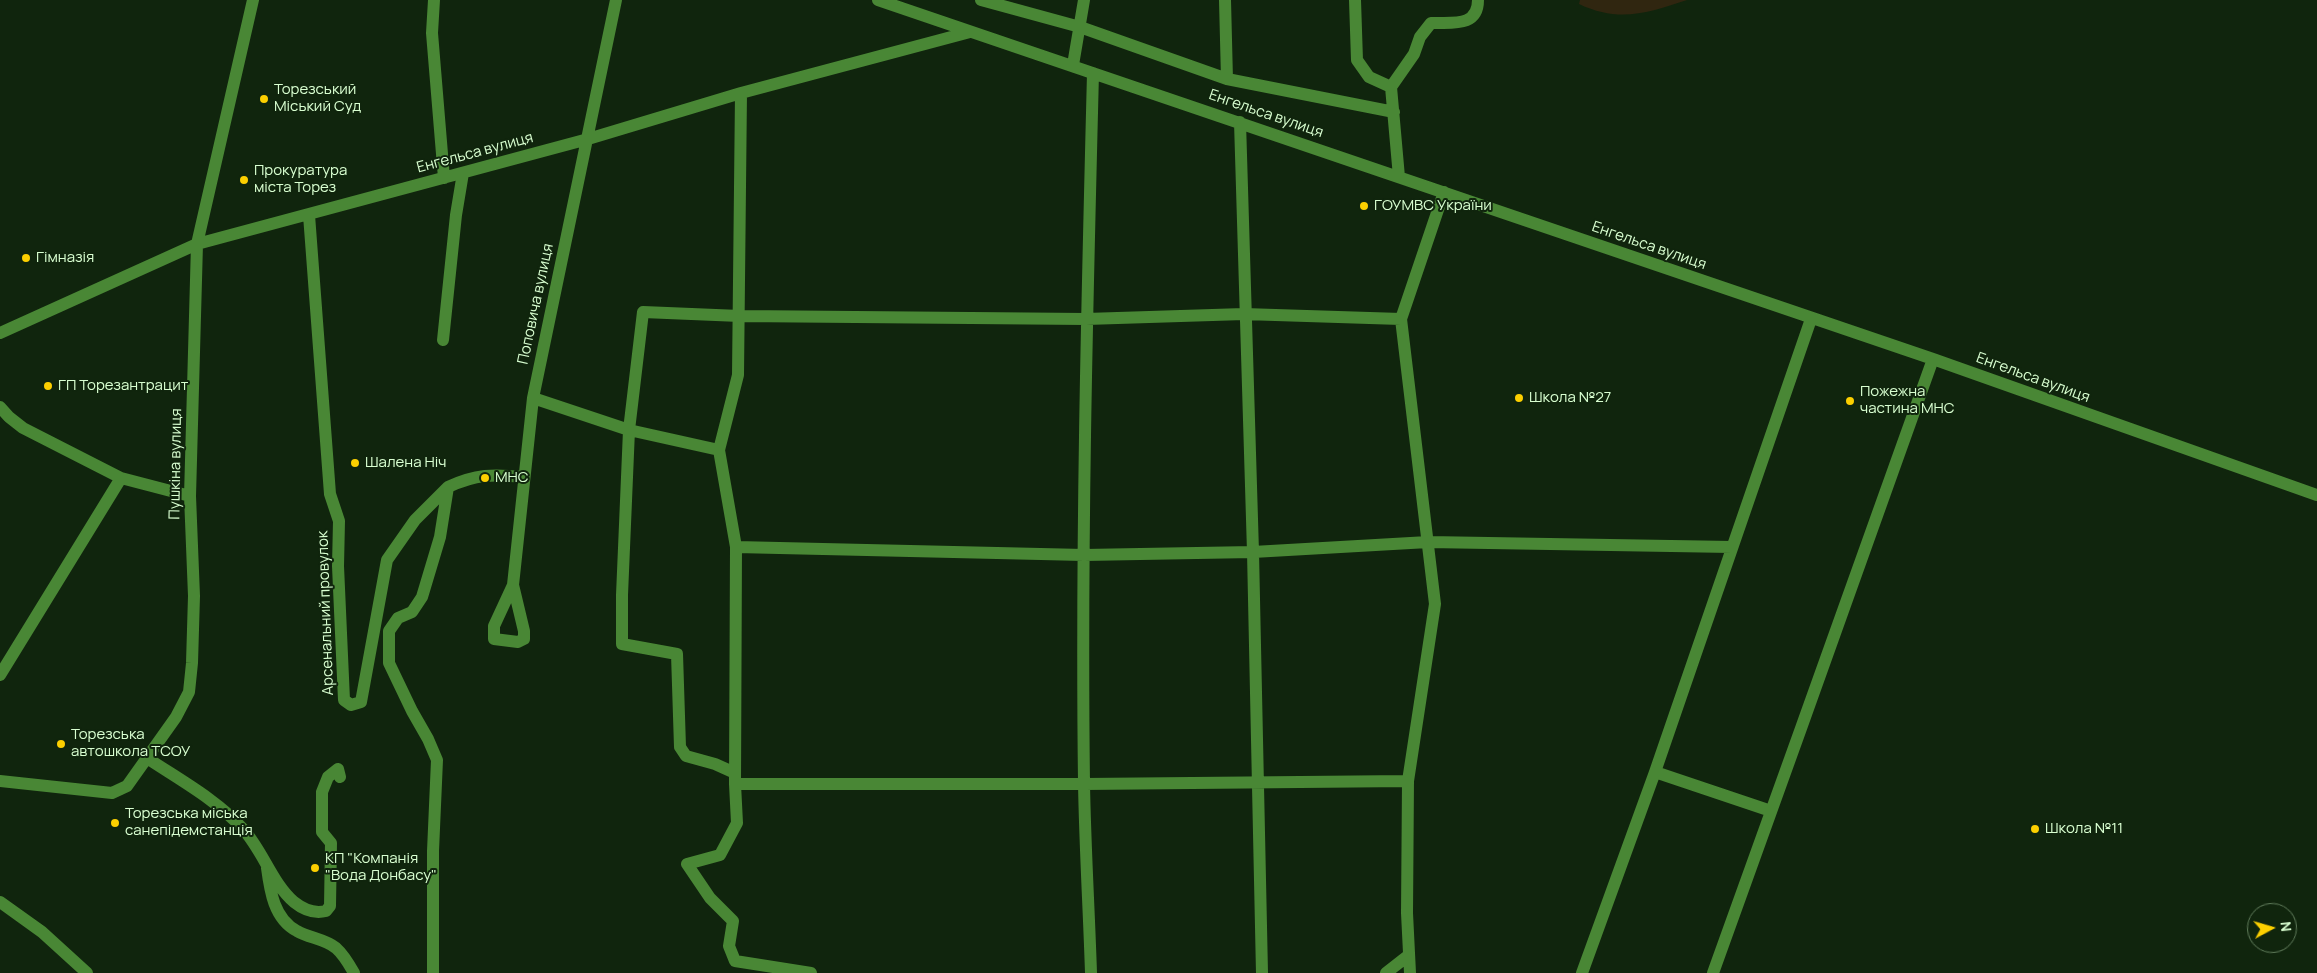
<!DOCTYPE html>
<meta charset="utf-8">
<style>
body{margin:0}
#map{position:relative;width:2317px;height:973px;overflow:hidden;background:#10250d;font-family:Manrope,sans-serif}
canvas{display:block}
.north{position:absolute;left:2247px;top:903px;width:50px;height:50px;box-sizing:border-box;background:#10250d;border:1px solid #607c5b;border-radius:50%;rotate:84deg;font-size:14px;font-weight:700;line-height:20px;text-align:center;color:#d9ffd1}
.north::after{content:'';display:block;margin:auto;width:18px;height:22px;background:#fccf00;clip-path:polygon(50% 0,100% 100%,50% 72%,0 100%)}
</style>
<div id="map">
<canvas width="2317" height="973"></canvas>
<div class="north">N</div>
</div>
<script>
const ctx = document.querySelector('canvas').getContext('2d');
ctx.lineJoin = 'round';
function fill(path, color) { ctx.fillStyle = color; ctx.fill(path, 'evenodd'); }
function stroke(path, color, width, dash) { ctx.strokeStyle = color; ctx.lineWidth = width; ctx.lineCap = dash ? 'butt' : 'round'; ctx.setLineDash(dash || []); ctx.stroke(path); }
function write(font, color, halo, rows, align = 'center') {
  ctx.font = font + ' Manrope,sans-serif'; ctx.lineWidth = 4; ctx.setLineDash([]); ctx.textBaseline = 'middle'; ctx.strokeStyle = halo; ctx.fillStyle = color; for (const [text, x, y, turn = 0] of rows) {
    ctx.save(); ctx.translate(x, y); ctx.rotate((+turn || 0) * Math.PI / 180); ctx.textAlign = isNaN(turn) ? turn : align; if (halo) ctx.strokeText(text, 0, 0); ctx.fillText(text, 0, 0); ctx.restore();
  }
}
const green = new Path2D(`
 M1580,0H1687C1648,13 1619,23 1579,4Z`);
const minor = new Path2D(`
 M434,0L432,33L444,178
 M878,0L1933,359L2317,495
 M981,0L1080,27L1227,79L1394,112
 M1225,0L1227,79
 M1355,0L1357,60L1369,77L1391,87
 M1073,65L1084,0
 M1240,122L1253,552L1262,973
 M1399,177L1391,87L1414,54L1420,37L1431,23C1451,22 1478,28 1478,0
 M309,215L330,494L339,521L338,566L344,700L351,705L361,702L387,560L415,520L448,487
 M0,333L197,244L588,139L741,93L970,32
 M443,340L456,215L463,173
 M533,398L629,430L719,450L736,547L735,784L737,823L720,855L687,864L710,898L733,921L729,946L735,961L811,973
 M0,407L9,417L23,428L121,478L190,496
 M719,450L738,375L741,93
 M736,547L1084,555L1253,552L1428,542L1732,547
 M513,585L524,631V639L518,642L494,639V626L513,585L533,398L616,0
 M0,675L121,478
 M147,758C180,780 217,800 243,829C263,851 272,883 294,902C304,910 314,914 326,911L330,906L331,843L322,832V792L328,777L338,769L340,777
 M1655,772L1771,811
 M735,773L715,764L686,756L680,747L677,654L622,644V595L629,430L643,312L740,316L1086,319L1244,314L1401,319
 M0,781L112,793L127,786L176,717L189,692L192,663L194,596L190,496L197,244L253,0
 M735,784H1084L1408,781
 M267,868C270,891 274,919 297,931C309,938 325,939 336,948C344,955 349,964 354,973
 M0,902L42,932L87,973
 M433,973V851L437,760L428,739L412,711L389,663V631L398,618L412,612L422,597L440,537L448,487C476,474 493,474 523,477
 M1091,973C1089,910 1085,846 1084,783C1081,546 1087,309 1093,73
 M1386,973L1409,955
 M1410,973L1407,913L1408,781L1435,604L1401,319L1444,192
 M1582,973L1655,772L1811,319
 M1713,973C1786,768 1861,565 1933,359`);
const markers = [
 [264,99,5,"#fccf00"],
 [244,180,5,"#fccf00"],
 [1364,206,5,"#fccf00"],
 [26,258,5,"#fccf00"],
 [48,386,5,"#fccf00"],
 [1519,398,5,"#fccf00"],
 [1850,401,5,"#fccf00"],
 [355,463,5,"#fccf00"],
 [485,478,5,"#fccf00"],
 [61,744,5,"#fccf00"],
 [115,823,5,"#fccf00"],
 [2035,829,5,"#fccf00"],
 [315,868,5,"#fccf00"]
];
const poiNames = [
 ["Торезський",274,90],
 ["Міський Суд",274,107],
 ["Прокуратура",254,171],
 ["міста Торез",254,188],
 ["ГОУМВС України",1374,206],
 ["Гімназія",36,258],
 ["ГП Торезантрацит",58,386],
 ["Пожежна",1860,392],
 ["частина МНС",1860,409],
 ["Школа №27",1529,398],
 ["Шалена Нiч",365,463],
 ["МНС",495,478],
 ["Торезська",71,735],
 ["автошкола ТСОУ",71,752],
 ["Торезська міська",125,814],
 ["санепідемстанція",125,831],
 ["Школа №11",2045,829],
 ["КП \"Компанія",325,859],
 ["\"Вода Донбасу\"",325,876]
];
const streetNames = [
 ["Енгельса вулиця",1266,114,19],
 ["Енгельса вулиця",475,153,-15],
 ["Енгельса вулиця",1649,246,19],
 ["Поповича вулиця",536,304,-78],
 ["Енгельса вулиця",2033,378,20],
 ["Пушкіна вулиця",176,464,-89],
 ["Арсенальний провулок",326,613,-92]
];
fill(green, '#302610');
stroke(minor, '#498735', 12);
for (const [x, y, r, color] of markers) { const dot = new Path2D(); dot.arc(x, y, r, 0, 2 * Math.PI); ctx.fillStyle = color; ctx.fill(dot); stroke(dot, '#10250d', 2); }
write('15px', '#d9ffd1', '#10250d', poiNames, 'left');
write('15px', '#d9ffd1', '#10250d', streetNames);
</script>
